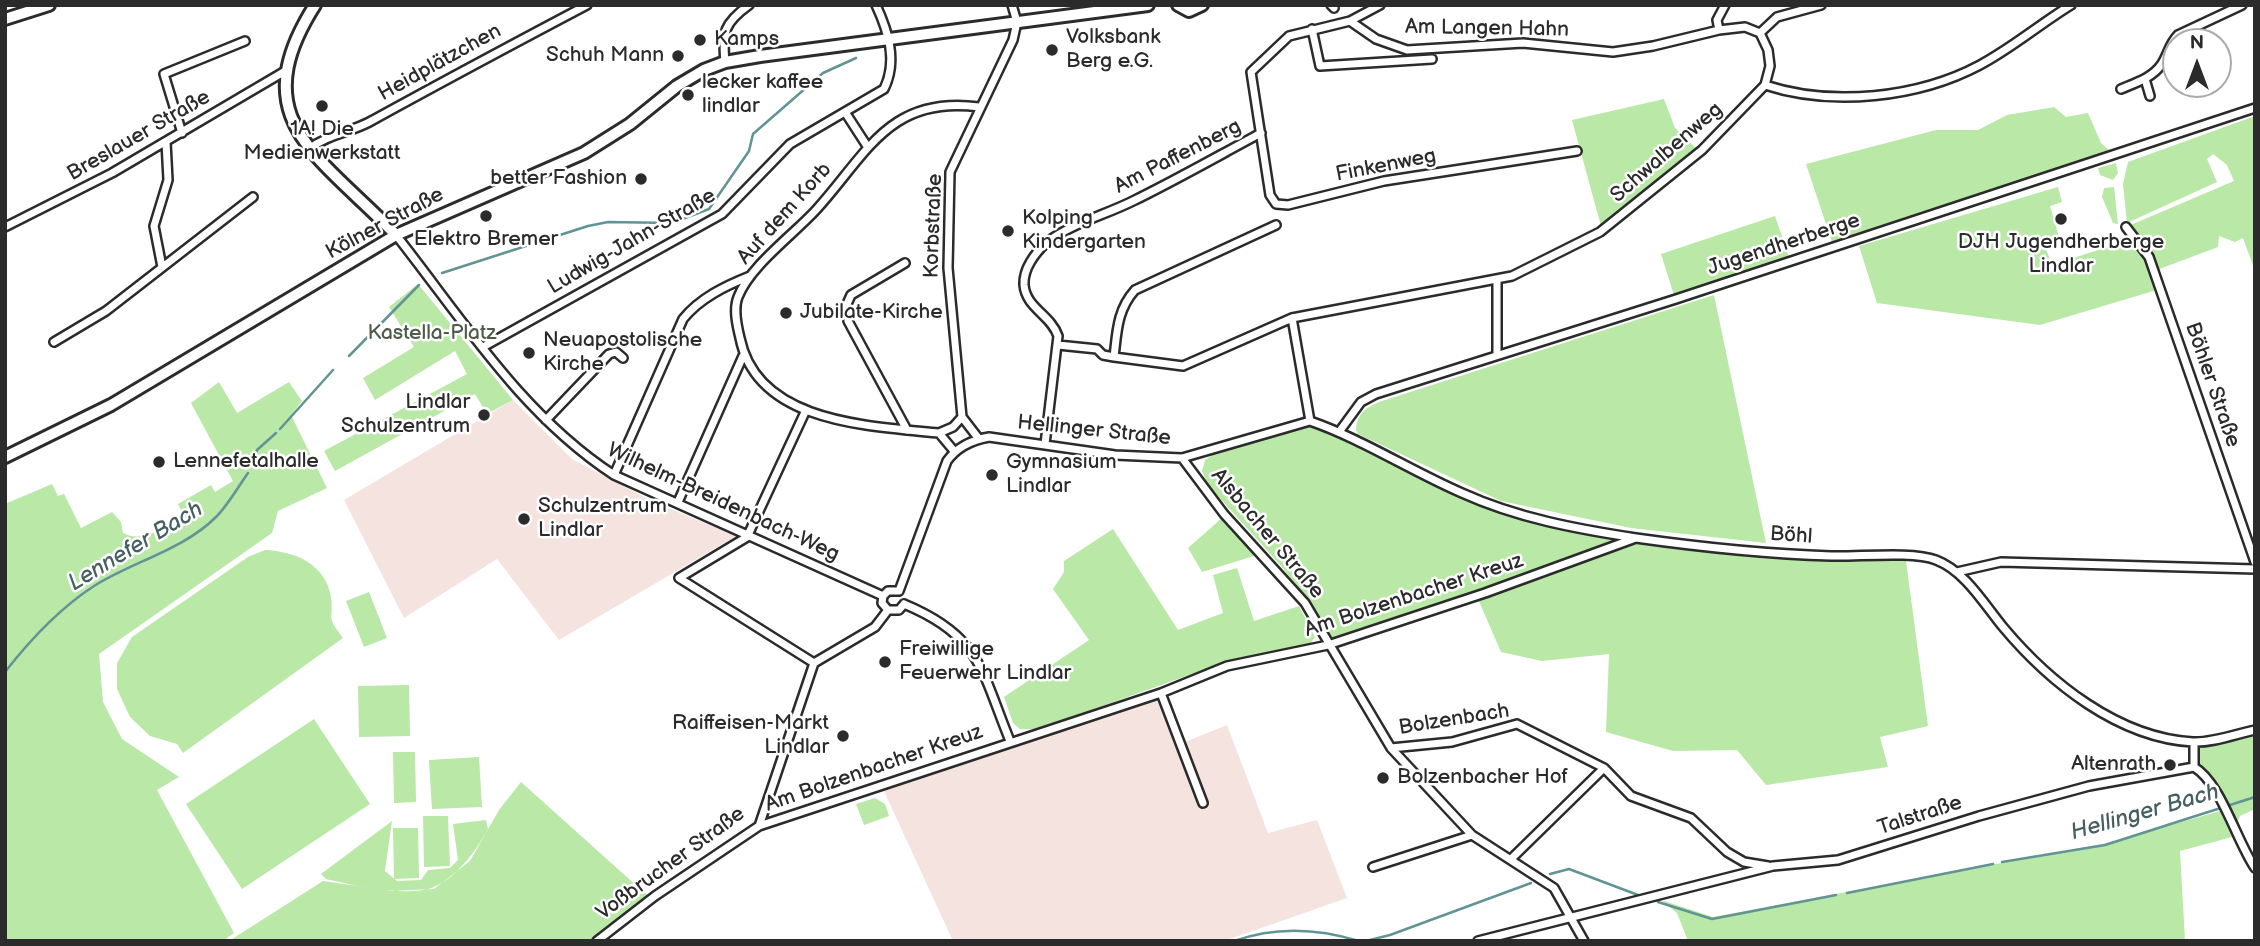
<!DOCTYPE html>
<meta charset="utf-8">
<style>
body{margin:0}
#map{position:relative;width:2260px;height:946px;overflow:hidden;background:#fff;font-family:"Balsamiq Sans",sans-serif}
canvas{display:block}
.frame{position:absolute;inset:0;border:7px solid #2b2b2b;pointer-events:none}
.north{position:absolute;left:2162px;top:28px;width:70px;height:70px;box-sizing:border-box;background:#fff;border:2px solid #aaa;border-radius:50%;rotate:0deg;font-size:19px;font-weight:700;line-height:28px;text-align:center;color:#2b2b2b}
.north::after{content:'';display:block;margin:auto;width:24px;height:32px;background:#2b2b2b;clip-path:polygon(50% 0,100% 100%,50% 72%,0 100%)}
</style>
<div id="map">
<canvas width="2260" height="946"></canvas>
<div class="frame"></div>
<div class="north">N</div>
</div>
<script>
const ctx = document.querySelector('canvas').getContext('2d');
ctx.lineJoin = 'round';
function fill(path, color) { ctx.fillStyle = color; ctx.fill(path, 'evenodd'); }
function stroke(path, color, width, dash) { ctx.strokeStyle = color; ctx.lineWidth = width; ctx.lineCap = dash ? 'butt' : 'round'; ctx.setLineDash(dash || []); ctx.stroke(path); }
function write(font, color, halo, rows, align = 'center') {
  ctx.font = font + ' "Balsamiq Sans",sans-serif'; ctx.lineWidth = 5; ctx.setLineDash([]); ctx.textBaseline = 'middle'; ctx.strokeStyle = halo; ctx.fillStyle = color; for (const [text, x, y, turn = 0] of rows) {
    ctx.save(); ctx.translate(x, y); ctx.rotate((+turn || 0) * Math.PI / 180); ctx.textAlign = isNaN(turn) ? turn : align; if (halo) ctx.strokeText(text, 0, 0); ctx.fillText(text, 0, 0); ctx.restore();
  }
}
const built = new Path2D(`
 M513,400L572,459L654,502L736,536L559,640L497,559L404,618L344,500Z
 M1156,698L1175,746L1227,725L1268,833L1317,820L1347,898L1224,941H953L884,791Z`);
const green = new Path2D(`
 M1664,99L1675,128L1696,148L1601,226L1572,120Z
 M2054,107L2066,117L2088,113L2101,143L2110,151L1832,242L1806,164L1936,130H1978L2007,115Z
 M2255,116V271L2243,238L2235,242L2219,236L2218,247L2154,271L2160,289L2040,325L1877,303L1859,246L2058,187L2062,202L2050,206L2061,244L2046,249L2052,265L2132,239L2126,227L2234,181L2227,165L2213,154L2207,159L2217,182L2127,223L2123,184L2128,162Z
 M2116,163L2118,173L2113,180L2100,175L2098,168Z
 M2114,187L2118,224L2113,223L2102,197L2104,188Z
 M1775,216L1789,257L1674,295L1661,254Z
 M418,284L513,400L487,414L475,394L335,471L324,451L467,374L455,351L375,400L363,378L414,347L389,307Z
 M1714,295L1766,543L1631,528L1501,501L1358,434L1356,430C1357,412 1367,407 1382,401Z
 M219,382L237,413L289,382L302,401L291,415L327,488L278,511L272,533L99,654L103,702L122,739L179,777L157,790L234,933L223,941H5V504L52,484L58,496L64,494L81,528L112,512L121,522L123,533C144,544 165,526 184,516L178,504L211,485L215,492L233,481L191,403Z
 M1297,426L1320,428L1494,511L1516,518L1613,537V540L1607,545L1418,614L1333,638L1282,567L1208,485L1202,471L1205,460L1215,453Z
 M1222,518L1257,555L1202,572L1188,548Z
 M1113,529L1178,630L1223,613L1213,575L1237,568L1254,621L1299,606L1315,637L1310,644L1225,662L1083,713L1034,729H1020L1013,723L1004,697L1089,640L1053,589L1064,572V561Z
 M1634,542L1776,557L1906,561L1928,726L1880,737L1888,767L1766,785L1737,750L1673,751L1606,732L1609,654L1542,661L1501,652L1478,599Z
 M265,550C294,551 326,564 331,597C334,622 325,614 343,638L183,753L177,744L150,736L130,717L117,689V663L132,637L248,557Z
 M369,592L387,638L364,647L346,601Z
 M409,685L410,736L359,737L358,686Z
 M314,719L370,804L242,889L186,804Z
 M2255,734V809L2240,816L2236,826L2214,779L2199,763L2198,745Z
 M393,752H415L416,802L394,803Z
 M479,757L482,807L432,809L429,760Z
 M521,782L648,896L591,941H229L323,881L392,891L434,889L470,861L499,810Z
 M875,798L885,804L889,816L864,825L856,804Z
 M2220,811L2232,837L2180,851L2185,941H1688L1677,913L1661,900L1713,917L2108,843Z
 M423,816H448L450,866L424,867Z
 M486,820L488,829C476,851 454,882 428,889C403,896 351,885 326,879L321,874L392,821L385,871L397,881L421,880L428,870L450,868L458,860L453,824Z
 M393,828H418L419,878L394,879Z`);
const stream = new Path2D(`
 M442,273L588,226L608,222L672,223L709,209L749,151L753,134L823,73L856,58
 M349,356L419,285
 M280,429L333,370
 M252,464L257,450L276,433
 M5,672C30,640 60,608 94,586C134,561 183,550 216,517C228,505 238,487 248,473
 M2002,862L2105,845L2255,797
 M1550,874L1569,869L1638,895
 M1847,893L1993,864
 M1658,902L1712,919L1836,895
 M1234,941C1276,926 1317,928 1359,941
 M1366,941L1390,935L1531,883`);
const street = new Path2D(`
 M1331,5L1334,8
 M1380,5L1350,21L1289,36L1251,72L1270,195L1276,204L1288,205L1384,181L1577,151
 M1312,29L1320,66L1432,59
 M1719,30L1717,20L1725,5
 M1760,33L1777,17L1821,5
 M725,62C722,32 724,23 749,5
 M2145,79L2150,96
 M1765,85C1832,107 1918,98 1980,65C2012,48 2040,24 2071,5
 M2121,89C2135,83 2152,78 2161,65C2168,55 2169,44 2178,35L2242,5
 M845,112L867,146
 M182,133L164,74L245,41
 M309,149C328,134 353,132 373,120C444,81 515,43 587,5
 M5,227L112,173L287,70
 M2126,227L2149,257L2255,562
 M396,235C463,320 522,415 614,475L883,596
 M905,263L851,295L847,304L848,321L907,430
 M162,267L154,226L168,180L166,142
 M1292,318L1512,276L1600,232L1702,150L1765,85L1770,66L1768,50L1760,33L1745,27L1719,30L1653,46L1613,52L1523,43L1407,50L1376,39L1350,21
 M54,342L106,311L253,197
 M1058,345L1097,349L1103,355L1114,357L1183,366L1292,318L1310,421
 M483,347L722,214L790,144L884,89C898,61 888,31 876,5
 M1497,354V279
 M1114,357C1117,332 1117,310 1135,290L1276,225
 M806,410L747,537L679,578L814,663
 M546,420L609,354L616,352L623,358
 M1339,432L1361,402L1376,394L1676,299L2255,108
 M939,433L953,427L962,417
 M979,439L962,417L948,268L950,172L1013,40L1017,22L1012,5
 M1045,444L1058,336C1051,315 1026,308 1024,285C1023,269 1035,253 1046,243C1070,224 1105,215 1133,201C1176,180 1218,156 1261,133
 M954,451L939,433C868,426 757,423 740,338C737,326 733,309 738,297C750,266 793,235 816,210C867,154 889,95 979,107
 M1182,458L1224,514L1305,603L1391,748L1472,835L1554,888L1584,941
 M614,475L683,319C700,298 725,286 750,276
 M678,502L743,356
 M1957,572L2001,562L2255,569
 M899,591L947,461C957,447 972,440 989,437L1115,455L1182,458L1310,421C1362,439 1411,471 1462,493C1517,518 1577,529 1636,538C1700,547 1766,554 1831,556C1858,557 1913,551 1936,560C1965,571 1984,604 2003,627C2049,682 2118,738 2193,742C2212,743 2236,734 2255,730
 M883,596L882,603L888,610H899L904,604
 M883,596L888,591H899
 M904,604C981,636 981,670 1010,741
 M1161,693L1203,803
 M2194,742V767
 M1391,748L1452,742L1517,724L1604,768L1631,796L1691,818L1727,852L1744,862L1768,866
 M2194,767C2221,783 2236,840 2255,868
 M759,826L814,663L875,627L888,610
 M1511,859L1604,768
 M1373,867L1472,835
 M597,941L655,896L759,826L1161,693L1227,666L1328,645L1485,593L1633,539
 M1478,941L1773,866L1838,860L1979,816L2089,786L2194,767`);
const secondary = new Path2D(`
 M315,5C241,121 322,157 396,235
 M1178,5L1189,11L1202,5
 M5,19L49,5
 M5,457L111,405L396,235L584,153L630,124L677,86L704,70L725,62L760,56L1148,5`);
const markers = [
 [700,40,7,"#2b2b2b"],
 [1052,50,7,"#2b2b2b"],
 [678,56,7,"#2b2b2b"],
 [688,95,7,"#2b2b2b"],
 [322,106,7,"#2b2b2b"],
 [641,179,7,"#2b2b2b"],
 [486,216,7,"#2b2b2b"],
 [2061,219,7,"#2b2b2b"],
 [1008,231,7,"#2b2b2b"],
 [786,313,7,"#2b2b2b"],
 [529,353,7,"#2b2b2b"],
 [484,415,7,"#2b2b2b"],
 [159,462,7,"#2b2b2b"],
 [992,475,7,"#2b2b2b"],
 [524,519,7,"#2b2b2b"],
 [885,662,7,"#2b2b2b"],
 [843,736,7,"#2b2b2b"],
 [2170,765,7,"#2b2b2b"],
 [1383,778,7,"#2b2b2b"]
];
const streetNames = [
 ["Am Langen Hahn",1487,29,1],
 ["Heidplätzchen",440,63,-29],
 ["Breslauer Straße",139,136,-30],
 ["Schwalbenweg",1667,153,-41],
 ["Am Paffenberg",1178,157,-27],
 ["Finkenweg",1386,166,-11],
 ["Auf dem Korb",785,214,-48],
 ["Kölner Straße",385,224,-28],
 ["Korbstraße",934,226,-88],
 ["Ludwig-Jahn-Straße",632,242,-30],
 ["Jugendherberge",1784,245,-18],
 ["Böhler Straße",2212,385,71],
 ["Hellinger Straße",1094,431,6],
 ["Wilhelm-Breidenbach-Weg",723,503,25],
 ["Alsbacher Straße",1267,534,50],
 ["Böhl",1791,536,4],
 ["Am Bolzenbacher Kreuz",1414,596,-18],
 ["Bolzenbach",1454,720,-9],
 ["Am Bolzenbacher Kreuz",874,769,-19],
 ["Talstraße",1920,816,-18],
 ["Voßbrucher Straße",671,864,-36]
];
const poiNames = [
 ["Volksbank",1066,38],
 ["Berg e.G.",1066,62],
 ["Kamps",714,40],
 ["Schuh Mann",664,56,"right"],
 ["lecker kaffee",702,83],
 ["lindlar",702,107],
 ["1A! Die",322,130,"center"],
 ["Medienwerkstatt",322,154,"center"],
 ["better Fashion",627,179,"right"],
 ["Kolping",1022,219],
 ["Kindergarten",1022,243],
 ["Elektro Bremer",486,240,"center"],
 ["DJH Jugendherberge",2061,243,"center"],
 ["Lindlar",2061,267,"center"],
 ["Jubilate-Kirche",800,313],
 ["Neuapostolische",543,341],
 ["Kirche",543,365],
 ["Lindlar",470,403,"right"],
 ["Schulzentrum",470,427,"right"],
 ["Lennefetalhalle",173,462],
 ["Gymnasium",1006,463],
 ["Lindlar",1006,487],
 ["Schulzentrum",538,507],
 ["Lindlar",538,531],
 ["Freiwillige",899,650],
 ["Feuerwehr Lindlar",899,674],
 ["Raiffeisen-Markt",829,724,"right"],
 ["Lindlar",829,748,"right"],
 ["Altenrath",2156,765,"right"],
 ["Bolzenbacher Hof",1397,778]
];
const parkNames = [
 ["Kastella-Platz",432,334]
];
const waterNames = [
 ["Lennefer Bach",136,547,-31],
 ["Hellinger Bach",2145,813,-16]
];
fill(built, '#f4e3df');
fill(green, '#b9e8a7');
stroke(stream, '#629395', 2.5);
stroke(street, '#2b2b2b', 12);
stroke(secondary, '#2b2b2b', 16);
stroke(street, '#fff', 7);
stroke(secondary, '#fff', 10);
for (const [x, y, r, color] of markers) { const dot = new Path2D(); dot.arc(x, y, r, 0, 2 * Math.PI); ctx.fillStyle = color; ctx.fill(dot); stroke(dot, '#fff', 2.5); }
write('21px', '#2b2b2b', '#fff', streetNames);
write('21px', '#2b2b2b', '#fff', poiNames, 'left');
write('21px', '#4e5a4a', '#fff', parkNames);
write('italic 23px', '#465f60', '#fff', waterNames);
</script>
